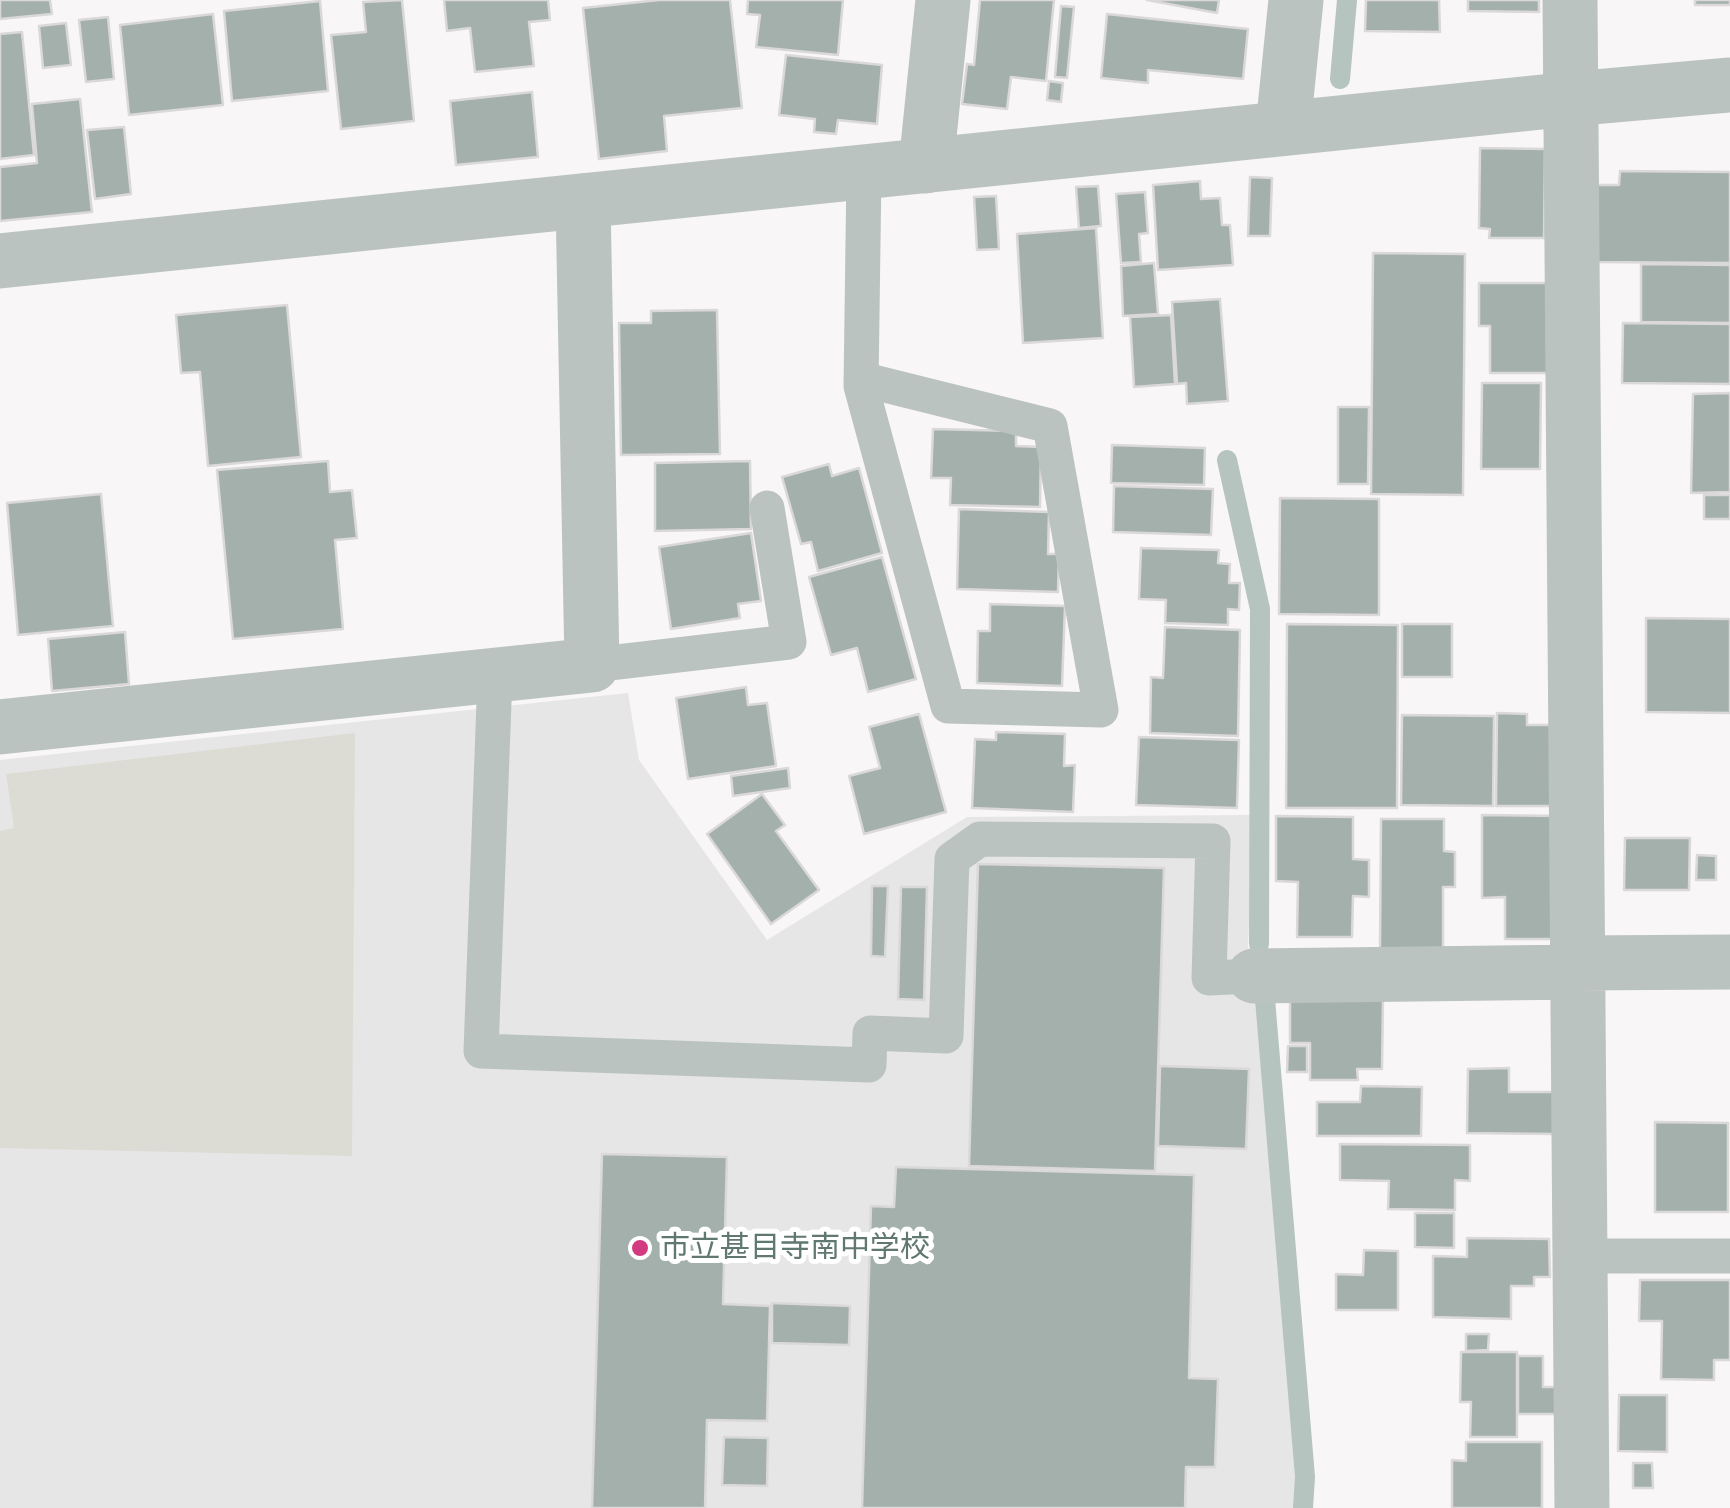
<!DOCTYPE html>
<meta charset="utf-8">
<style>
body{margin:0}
canvas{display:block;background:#f8f6f6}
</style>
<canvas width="1730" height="1508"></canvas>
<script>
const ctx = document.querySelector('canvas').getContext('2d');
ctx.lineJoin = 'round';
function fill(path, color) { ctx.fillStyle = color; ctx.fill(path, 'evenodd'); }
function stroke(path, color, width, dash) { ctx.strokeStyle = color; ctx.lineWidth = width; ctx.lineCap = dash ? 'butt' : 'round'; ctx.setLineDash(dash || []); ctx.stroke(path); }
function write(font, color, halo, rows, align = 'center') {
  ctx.font = font + ' "PT Sans","Noto Sans JP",sans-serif'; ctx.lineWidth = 10; ctx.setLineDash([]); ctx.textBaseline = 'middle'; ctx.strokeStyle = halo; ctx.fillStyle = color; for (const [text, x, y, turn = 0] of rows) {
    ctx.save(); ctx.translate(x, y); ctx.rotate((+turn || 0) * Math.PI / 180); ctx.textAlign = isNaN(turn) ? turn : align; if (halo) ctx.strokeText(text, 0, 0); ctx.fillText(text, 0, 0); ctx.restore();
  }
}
const built = new Path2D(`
 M628,693L639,760L767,940L967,817L1254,815L1248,946L1262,1008L1297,1508H0V760Z`);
const green = new Path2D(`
 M355,733L352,1156L0,1148V831L14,828L6,774Z`);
const stream = new Path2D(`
 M1340,79L1347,0
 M1227,460L1260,609L1259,944
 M1265,999L1305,1477L1303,1508`);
const building = new Path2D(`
 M0,0H50L52,14L0,19Z
 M402,0L414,121L341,129L331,35L366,32L363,2Z
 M444,0H548L550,20L529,22L534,66L475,72L470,28L447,31Z
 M659,0H730L742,108L664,116L667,151L599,159L583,8Z
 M748,0H843L838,55L756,47L760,15L747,14Z
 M980,0H1054L1046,81L1011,77L1007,109L962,104L967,64L974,65Z
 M1147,0H1219L1217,13Z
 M1366,0H1439L1440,32L1365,31Z
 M1468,0H1539V12L1468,11Z
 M1695,0H1730V5H1695Z
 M320,1L328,91L232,101L224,11Z
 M1061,6L1074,7L1067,78L1055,77Z
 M213,14L223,105L129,115L120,25Z
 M1107,14L1248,29L1243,79L1148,70V83L1101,78Z
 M108,17L114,79L86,82L79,20Z
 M66,23L71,65L43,68L39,26Z
 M22,32L34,155L0,159V34Z
 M786,55L882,65L877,124L838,120L836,134L814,132L815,119L779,115Z
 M1049,81L1063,83L1061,102L1047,100Z
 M532,92L538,157L456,165L450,101Z
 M80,99L92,212L0,221V167L37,163L32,104Z
 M124,127L131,194L95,199L87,130Z
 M1480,148L1545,149L1544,238H1489L1490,229L1479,228Z
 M1620,171L1730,172V263L1593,262L1594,185H1619Z
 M1250,177L1272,178L1270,236H1248Z
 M1200,181L1201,199L1220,198L1222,225H1230L1233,265L1158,270L1153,185Z
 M1098,186L1101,226L1079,228L1076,187Z
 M1145,192L1148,233L1139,234L1141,262L1121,263L1116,194Z
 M996,196L999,249L977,250L974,197Z
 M1096,228L1103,338L1023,343L1017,234Z
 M1373,253L1465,254L1463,495L1371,494Z
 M1154,263L1158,314L1123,316L1121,266Z
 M1641,264L1730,265V323L1641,322Z
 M1479,283H1557V373H1490V326H1479Z
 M1220,299L1228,401L1187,404L1186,383L1177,384L1172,302Z
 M287,305L301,457L208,466L200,372L181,373L176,315Z
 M717,310L720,454L621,455L619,323H651V311Z
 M1171,315L1175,384L1134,387L1130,317Z
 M1623,323L1730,324V384L1622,383Z
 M1482,383H1541L1540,469H1481Z
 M1730,393V492L1691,493L1693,394Z
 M1338,407H1369L1368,484H1338Z
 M933,429L1016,431V446L1041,447L1040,507L950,505L951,478H931Z
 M1112,445L1205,448L1204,485L1111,483Z
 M328,461L330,492L352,490L357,538L335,540L343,629L233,639L217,470Z
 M750,461L751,529L655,531V463Z
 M829,464L832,476L859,468L882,553L818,571L811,542L801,544L782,477Z
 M1114,486L1213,489L1211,535L1113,532Z
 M101,494L113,626L18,635L7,503Z
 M1704,495H1730V519H1704Z
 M1280,498L1379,499V615L1279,614Z
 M959,509L1049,512L1048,554H1059L1058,592L957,589Z
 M751,533L761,601L738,604L740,618L671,629L659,547Z
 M1141,548L1219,550L1218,563L1230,564L1229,583H1240L1239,610L1228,609V625L1165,623L1166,600L1139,599Z
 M882,557L916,679L868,692L857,648L831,655L809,577Z
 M990,604L1065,606L1062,686L977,683L978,631H990Z
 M1646,618L1730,619V713L1646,712Z
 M1287,624L1398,625L1397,808H1286Z
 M1402,624H1452V677H1402Z
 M1165,627L1240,630L1238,736L1150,733L1151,677L1163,678Z
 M125,632L129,684L52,691L48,639Z
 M746,687L748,705L767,703L776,766L688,779L676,698Z
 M1497,713L1527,714V725H1562L1561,806H1496Z
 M919,714L946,812L864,834L849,776L880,768L869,727Z
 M1402,715L1494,716L1493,806L1401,805Z
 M996,732L1065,734L1064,766L1075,765L1073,812L972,808L975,739L996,740Z
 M1139,737L1239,740L1237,808L1136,805Z
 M788,768L790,788L733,796L731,776Z
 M762,794L785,825L776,831L819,890L771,924L707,834Z
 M1482,815L1559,816L1558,939H1505V897L1482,898Z
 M1276,816L1353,817V859L1369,860V897L1353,896L1352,937H1297L1298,882L1276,881Z
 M1381,819H1444V851L1455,852V887H1443V949L1380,948Z
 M1625,838H1690L1689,890H1624Z
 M1697,855L1716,856V880H1696Z
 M978,864L1164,868L1155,1171L969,1166Z
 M872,886H888L885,957L871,956Z
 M901,887H927L924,1000L898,999Z
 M1290,999H1383L1382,1069H1357L1358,1080H1310V1043H1290Z
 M1288,1046H1307V1072H1287Z
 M1160,1066L1249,1069L1246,1149L1158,1146Z
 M1509,1068V1092H1554V1134L1467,1133L1468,1069Z
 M1361,1086L1422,1087L1421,1136H1317V1102H1360Z
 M1655,1122L1728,1123V1212H1655Z
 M1340,1144L1470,1145V1181L1455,1180V1210L1388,1209L1389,1181L1340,1180Z
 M602,1154L727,1157L723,1304L770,1306L767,1421L707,1420L705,1508H592Z
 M896,1167L1194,1175L1189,1378L1218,1379L1215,1467H1186L1185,1508H862L871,1206L894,1207Z
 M1415,1213H1454V1248L1415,1247Z
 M1467,1238L1549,1239L1550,1277H1534V1286H1511V1319L1433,1317V1256L1467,1257Z
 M1364,1250L1398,1251V1310H1336V1274L1363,1275Z
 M1640,1280H1730V1360H1714V1380L1661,1379L1662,1321H1639Z
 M772,1303L850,1306L849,1345L772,1343Z
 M1466,1334H1489L1488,1350L1466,1351Z
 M1461,1352H1517V1437H1470L1471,1402H1460Z
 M1518,1356H1543V1387H1565V1414H1518Z
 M1619,1395H1667V1452L1618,1451Z
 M724,1437L768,1438L767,1486L722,1485Z
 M1466,1442H1542V1508H1452V1460L1466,1461Z
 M1633,1463H1652L1653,1488H1633Z`);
const service = new Path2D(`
 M861,379L1050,426L1101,710L948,706L861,386L864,171
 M592,665L789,642L767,508
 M495,675L481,1051L869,1065L870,1033L946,1036L952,859L980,839L1213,841L1209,978L1254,976
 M1580,1256H1730`);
const minor = new Path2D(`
 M1570,0L1582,1508
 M1283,128L1296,0
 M926,166L943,0
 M0,727L592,665L583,201
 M1577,963L1730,962
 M1254,976L1578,972`);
const tertiary = new Path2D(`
 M0,261L1571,99L1730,85`);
const markers = [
 [640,1248,10,"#d23b80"]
];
const poiNames = [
 ["市立甚目寺南中学校",660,1248]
];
fill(built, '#e6e6e6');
fill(green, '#dcdcd5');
stroke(stream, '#b5c4be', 20);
fill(building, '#a3b0ac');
stroke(building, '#dad8d8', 2.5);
stroke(service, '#bbc3c1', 35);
stroke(minor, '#bbc3c1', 55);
stroke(tertiary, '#bbc3c1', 55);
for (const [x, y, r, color] of markers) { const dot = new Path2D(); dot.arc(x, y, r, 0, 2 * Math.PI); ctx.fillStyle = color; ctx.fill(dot); stroke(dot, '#fff', 4); }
write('30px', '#617872', '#fff', poiNames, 'left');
</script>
